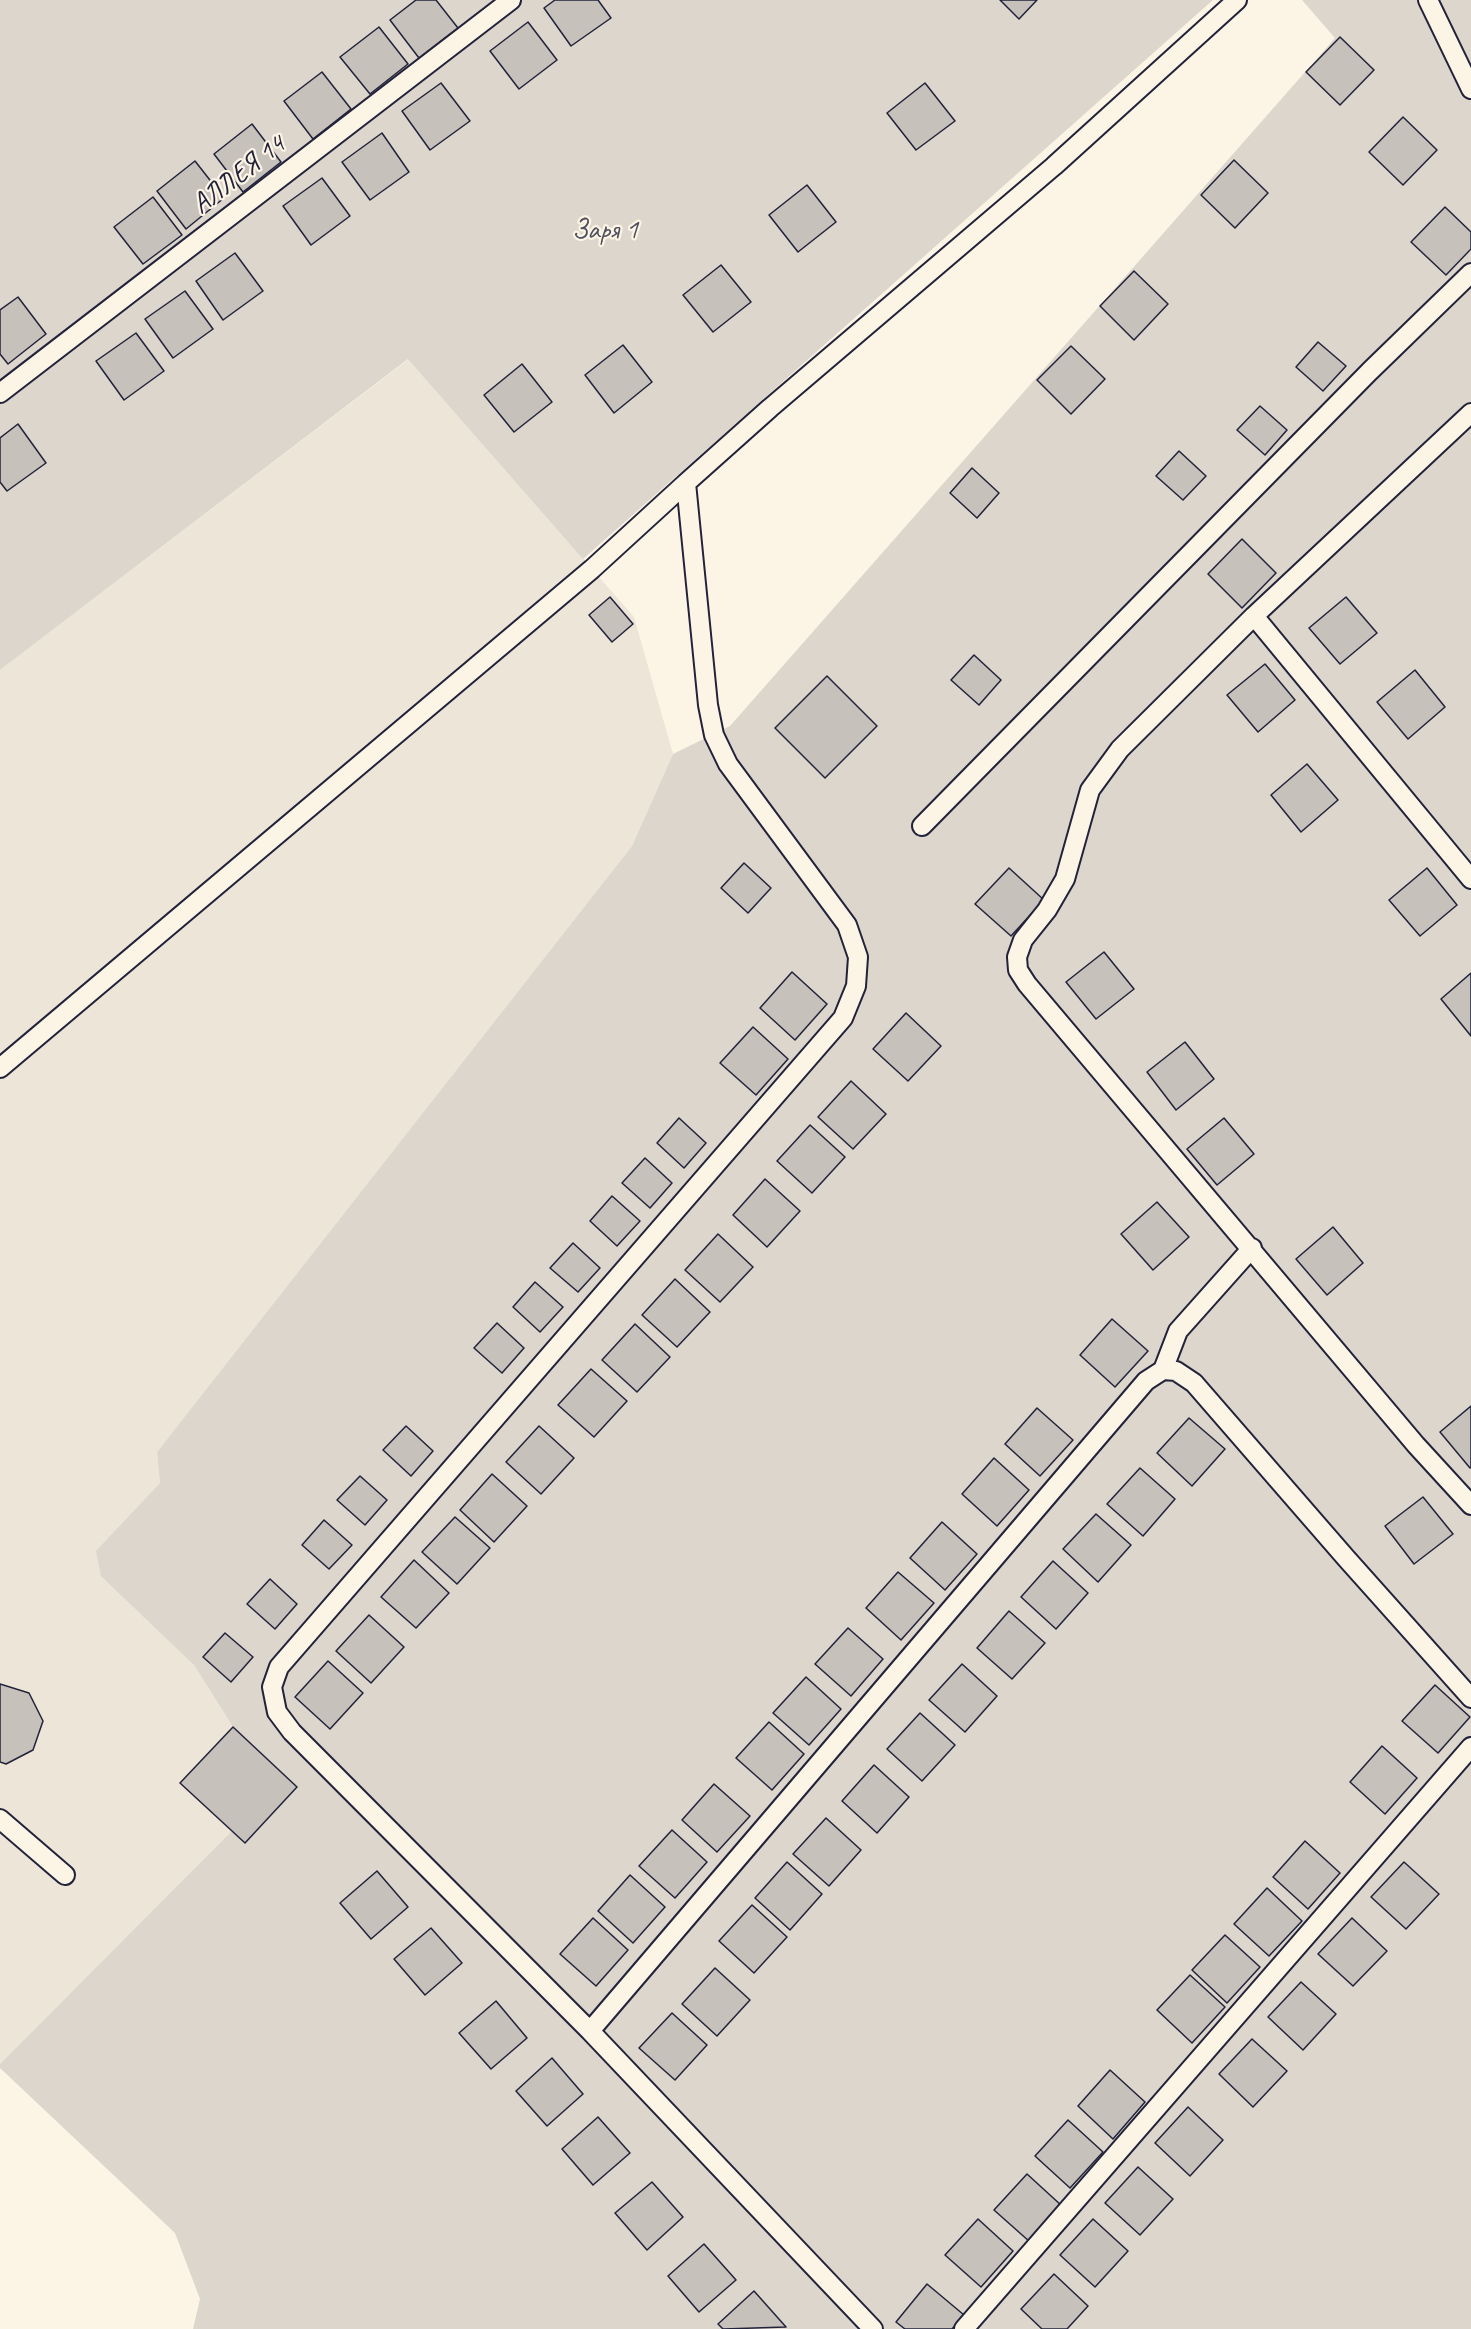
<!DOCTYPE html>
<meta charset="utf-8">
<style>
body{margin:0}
canvas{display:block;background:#fcf5e5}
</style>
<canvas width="1471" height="2329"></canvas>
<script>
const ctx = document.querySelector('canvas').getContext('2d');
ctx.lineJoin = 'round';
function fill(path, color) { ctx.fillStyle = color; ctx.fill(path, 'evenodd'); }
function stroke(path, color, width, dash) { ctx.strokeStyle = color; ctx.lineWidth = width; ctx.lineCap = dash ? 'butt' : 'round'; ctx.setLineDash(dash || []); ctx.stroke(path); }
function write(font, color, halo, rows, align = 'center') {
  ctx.font = font + ' Caveat,sans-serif'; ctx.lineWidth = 4.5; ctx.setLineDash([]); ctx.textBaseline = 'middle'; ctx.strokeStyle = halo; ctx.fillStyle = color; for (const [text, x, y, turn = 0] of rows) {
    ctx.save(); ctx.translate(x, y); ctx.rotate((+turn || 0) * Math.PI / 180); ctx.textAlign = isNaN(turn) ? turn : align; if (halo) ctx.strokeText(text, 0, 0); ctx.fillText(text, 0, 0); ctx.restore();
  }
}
const built = new Path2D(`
 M409,359L634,617L673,754L632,846L157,1452L160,1483L97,1551L194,1665L233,1727L297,1787L245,1843L232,1832L0,2064V670Z`);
const green = new Path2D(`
 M0,0H1213L583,559L408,359L0,670Z
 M1302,0H1471V2329H193L200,2299L175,2233L0,2068V2064L232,1831L245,1843L297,1787L233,1727L194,1665L101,1576L96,1551L160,1483L157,1452L632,846L673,754L730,726L1335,38Z`);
const building = new Path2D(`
 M416,0H436L458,28L419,58L390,20Z
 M555,0H598L611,18L571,46L544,8Z
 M1000,0H1037L1019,19Z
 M528,22L557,60L519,89L490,51Z
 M379,27L408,64L370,94L340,57Z
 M1340,37L1374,70L1340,105L1306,72Z
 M322,72L351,109L313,139L284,101Z
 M441,83L470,121L430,150L402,111Z
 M925,83L955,121L916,150L887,113Z
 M1403,117L1437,150L1403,185L1369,152Z
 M252,124L281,162L243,192L214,154Z
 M382,133L409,172L370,200L342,162Z
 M1234,160L1268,193L1235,228L1201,195Z
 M195,161L224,198L186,229L157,191Z
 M322,178L350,216L311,245L283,206Z
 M807,185L836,222L798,252L769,215Z
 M153,197L182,235L143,264L114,227Z
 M1445,207L1471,232V249L1446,275L1411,242Z
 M235,253L263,291L223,320L196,281Z
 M721,265L751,302L713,332L683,295Z
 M1134,271L1168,304L1134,340L1100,306Z
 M185,291L213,329L173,358L145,319Z
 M18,297L46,334L8,364L0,354V310Z
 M136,333L164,371L124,400L96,361Z
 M1318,342L1346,366L1323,391L1296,367Z
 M623,345L652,382L614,413L585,375Z
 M1071,346L1105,379L1071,414L1037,380Z
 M522,364L552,402L514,432L484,395Z
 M1260,406L1287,430L1265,455L1237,430Z
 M18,424L46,463L7,491L0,482V438Z
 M1179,451L1206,476L1183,500L1156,476Z
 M972,468L999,493L977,518L950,493Z
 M1242,539L1276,573L1242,608L1208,574Z
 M610,597L633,624L612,642L589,615Z
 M1346,597L1377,633L1340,664L1309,628Z
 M974,655L1001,680L979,705L951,680Z
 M1265,664L1295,700L1258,732L1227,695Z
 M1415,670L1445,707L1408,739L1377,702Z
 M827,676L877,726L825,778L775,728Z
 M1307,764L1338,800L1301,832L1271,795Z
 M744,863L771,888L748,913L721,888Z
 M1009,868L1044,900L1011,936L975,904Z
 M1427,868L1457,905L1420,936L1389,900Z
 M1104,952L1134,989L1096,1019L1066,982Z
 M792,972L827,1004L795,1040L760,1008Z
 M1471,973V1036L1441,999Z
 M906,1013L941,1046L908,1081L873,1049Z
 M753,1027L788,1059L756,1095L720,1063Z
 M1185,1042L1214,1079L1176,1110L1147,1072Z
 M851,1081L886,1114L853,1149L818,1117Z
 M679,1118L706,1143L684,1168L657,1143Z
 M1224,1118L1254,1154L1217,1185L1187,1149Z
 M810,1125L845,1157L812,1193L777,1161Z
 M645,1158L672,1183L650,1208L622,1183Z
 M765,1179L800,1211L767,1247L733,1215Z
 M612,1196L640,1221L617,1246L590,1221Z
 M1157,1202L1189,1237L1153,1270L1121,1234Z
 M1333,1227L1363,1263L1327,1295L1296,1259Z
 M718,1234L753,1267L720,1302L685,1270Z
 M573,1243L600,1268L578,1292L550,1268Z
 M675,1279L710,1312L677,1347L642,1315Z
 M535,1282L563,1307L540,1332L513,1307Z
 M1112,1319L1148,1351L1115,1387L1080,1355Z
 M497,1323L524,1348L502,1373L474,1348Z
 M635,1324L670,1357L637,1392L602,1360Z
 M591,1369L627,1401L594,1437L558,1405Z
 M1471,1406V1467L1470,1468L1440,1432Z
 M1037,1408L1073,1440L1040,1476L1005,1444Z
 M1189,1418L1225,1449L1192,1486L1157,1453Z
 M406,1426L433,1451L411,1476L383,1450Z
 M539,1426L574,1458L541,1494L506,1462Z
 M994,1458L1029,1490L997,1526L962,1494Z
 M1140,1468L1175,1499L1143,1536L1107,1504Z
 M492,1474L527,1506L494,1542L460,1510Z
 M360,1476L387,1500L365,1525L337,1500Z
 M1423,1497L1453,1534L1414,1564L1385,1526Z
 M1096,1514L1131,1545L1098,1582L1063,1549Z
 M455,1517L490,1548L457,1584L422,1552Z
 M324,1520L352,1545L329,1569L302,1545Z
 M942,1522L977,1554L945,1590L910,1558Z
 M414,1560L449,1593L416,1628L381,1597Z
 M1053,1561L1088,1593L1056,1629L1021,1597Z
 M898,1572L934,1603L901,1640L866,1608Z
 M270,1579L297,1604L275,1629L247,1604Z
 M1009,1611L1045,1643L1012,1679L977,1648Z
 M369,1615L404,1647L371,1683L336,1651Z
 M848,1628L883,1659L851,1696L815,1664Z
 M225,1633L253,1657L231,1682L203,1657Z
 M328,1661L363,1693L330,1729L295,1697Z
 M962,1664L997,1696L965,1732L929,1700Z
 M806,1677L841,1709L809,1745L773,1713Z
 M0,1684L29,1693L43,1721L33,1750L6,1764L0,1762Z
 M1435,1685L1470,1717L1438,1753L1402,1721Z
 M920,1713L955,1745L922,1781L887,1749Z
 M769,1722L804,1754L772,1790L736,1758Z
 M233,1727L297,1787L245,1843L180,1783Z
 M1382,1746L1417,1778L1385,1814L1350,1782Z
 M874,1765L909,1797L877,1833L842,1801Z
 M714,1784L750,1816L717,1852L682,1820Z
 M826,1818L861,1850L829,1886L793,1854Z
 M672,1830L707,1862L675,1898L639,1866Z
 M1305,1841L1340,1873L1308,1909L1273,1877Z
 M787,1862L822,1894L790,1930L755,1898Z
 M1404,1862L1439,1894L1406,1929L1371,1897Z
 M377,1871L408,1907L371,1939L340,1903Z
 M630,1875L665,1907L633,1943L598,1911Z
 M1267,1888L1302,1921L1269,1956L1234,1924Z
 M752,1905L787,1937L754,1973L719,1941Z
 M593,1918L628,1950L596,1986L560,1954Z
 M1352,1918L1387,1951L1353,1986L1318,1954Z
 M431,1928L462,1963L425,1995L394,1959Z
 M1225,1935L1260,1967L1227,2003L1192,1970Z
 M715,1968L750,2000L717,2036L682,2004Z
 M1190,1975L1225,2007L1192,2043L1157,2010Z
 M1301,1982L1336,2014L1303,2050L1268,2017Z
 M496,2001L527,2038L491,2069L459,2033Z
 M672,2013L707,2045L675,2080L639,2048Z
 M1252,2039L1287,2071L1253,2107L1219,2074Z
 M552,2058L583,2094L547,2126L516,2091Z
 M1110,2070L1145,2102L1113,2139L1078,2106Z
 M1188,2107L1223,2140L1190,2176L1155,2143Z
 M598,2117L630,2153L593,2185L562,2149Z
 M1068,2120L1103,2152L1070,2188L1035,2156Z
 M1138,2167L1173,2199L1140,2235L1105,2203Z
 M1027,2174L1062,2206L1030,2242L994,2210Z
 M652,2182L683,2217L647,2250L615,2213Z
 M978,2219L1013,2251L981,2287L945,2255Z
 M1093,2219L1128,2251L1095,2287L1060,2255Z
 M704,2244L736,2280L699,2312L668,2276Z
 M1054,2274L1088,2306L1067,2329H1042L1021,2309Z
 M927,2284L964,2315L952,2329H905L896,2322Z
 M754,2291L786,2327L723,2329L718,2324Z`);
const service = new Path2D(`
 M1428,0L1471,89
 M0,393L511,0
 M1471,413L1254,616L1120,749L1090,790L1065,879L1047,910L1023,940L1017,957L1018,970L1027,984L1416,1445L1471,1505
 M1254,616L1471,879
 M922,826L1370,371L1471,273
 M0,1068L592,569L686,483
 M1163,1370L1178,1331L1252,1248
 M0,1819L65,1875
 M590,2031L1146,1381L1163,1370L1176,1371L1194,1383L1346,1558L1471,1698
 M873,2329L590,2031L292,1732L277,1712L272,1687L279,1667L843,1018L856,986L858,957L847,925L728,764L714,735L708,705L686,483L770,408L1054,166L1237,0
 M964,2329L1471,1747`);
const streetNames = [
 ["АЛЛЕЯ 14",239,175,-38]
];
const parkNames = [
 ["Заря 1",605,231]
];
fill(built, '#ece5d8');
fill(green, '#dcd6cc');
fill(building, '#c6c1bb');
stroke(building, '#22223b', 1.5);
stroke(service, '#22223b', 22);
stroke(service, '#fcf5e5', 18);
write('28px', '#22223b', '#fcf5e5', streetNames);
write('28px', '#504f5f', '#fcf5e5', parkNames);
</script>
